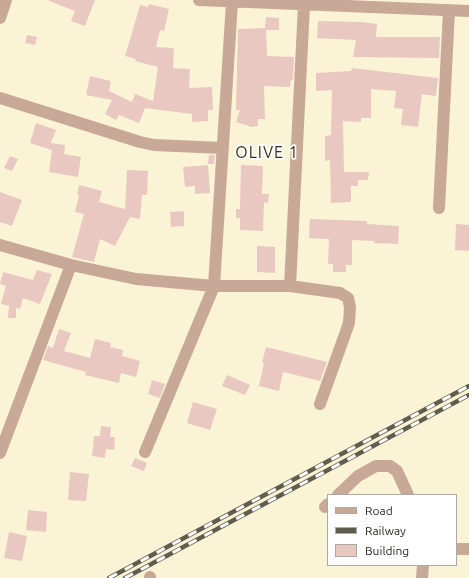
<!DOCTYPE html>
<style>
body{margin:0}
#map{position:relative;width:469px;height:578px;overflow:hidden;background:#fbf3d6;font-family:Ubuntu,sans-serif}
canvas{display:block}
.legend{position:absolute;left:327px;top:494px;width:130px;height:72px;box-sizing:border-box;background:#fff;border:1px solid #aaa9a4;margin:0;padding:5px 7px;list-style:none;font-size:12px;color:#2a271c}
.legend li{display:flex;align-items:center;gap:8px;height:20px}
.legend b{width:20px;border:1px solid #aaa9a4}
</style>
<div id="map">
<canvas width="469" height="578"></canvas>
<ul class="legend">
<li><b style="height:5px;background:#c8a896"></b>Road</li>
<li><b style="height:5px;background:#615d4d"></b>Railway</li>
<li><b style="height:11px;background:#e9c8c1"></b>Building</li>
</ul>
</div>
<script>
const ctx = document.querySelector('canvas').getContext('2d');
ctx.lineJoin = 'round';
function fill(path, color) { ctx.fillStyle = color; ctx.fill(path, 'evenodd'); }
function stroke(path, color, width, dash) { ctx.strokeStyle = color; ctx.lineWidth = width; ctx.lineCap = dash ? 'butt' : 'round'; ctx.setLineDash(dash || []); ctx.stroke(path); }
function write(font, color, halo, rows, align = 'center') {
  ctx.font = font + ' Ubuntu,sans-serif'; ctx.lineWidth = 3.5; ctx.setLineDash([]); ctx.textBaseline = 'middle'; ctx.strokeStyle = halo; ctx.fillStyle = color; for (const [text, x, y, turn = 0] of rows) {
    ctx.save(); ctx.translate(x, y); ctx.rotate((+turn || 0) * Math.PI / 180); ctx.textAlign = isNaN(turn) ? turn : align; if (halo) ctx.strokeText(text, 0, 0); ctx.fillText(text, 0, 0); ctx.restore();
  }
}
const building = new Path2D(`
 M49,0H95L85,26L71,21L75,11L49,1Z
 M149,4L169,9L164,31L160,30L156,47L174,48L173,68L190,69L189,88L212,87L213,110H208V121L192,122V114L145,108L139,123L119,115L116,120L105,114L112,100L86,95L90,76L111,81L109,91L132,102L135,94L153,101L158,67L135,61L136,59L125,56L132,33L140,5L148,7Z
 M266,17L279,18V30H266L267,56L294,57L293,80H291L290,87L264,86L265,119H258V126L252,127L236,122L240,110H236L238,29L265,28Z
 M318,21L361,22L377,24L376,37H440L439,58L353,57L356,40L317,38Z
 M27,35L37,37L35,45L25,43Z
 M352,68L438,78L436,96L422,94L418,127L401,125L403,109L394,108L396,91L371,89V118H361V122L343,121L344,172H369L368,180H358V186H351V202L331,203L330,160L325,161V136L331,135L332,90L316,91V73L351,71Z
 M36,123L56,130L51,143L65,145L64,154L81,157L78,177L49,172L52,150L30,143Z
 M209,155H215L214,164H208Z
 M10,156L18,159L12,171L4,168Z
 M208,165L210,193L195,194V186L185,187L183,167Z
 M241,165L263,166L262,194H269L268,203L264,202L263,231L240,230V218H236V209H240Z
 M127,170L148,171L147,195H142L140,219L130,217L115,246L100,239L94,262L72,257L84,214L75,212L79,195L77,194L79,185L102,191L99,202L125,209Z
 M0,192L22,200L12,226L0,222Z
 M184,211V226L171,227L170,212Z
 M310,219L367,221V224L399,226L398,244L374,243V241L352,240V265H346V272H333V264H328L329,239L309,238Z
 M456,224L469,225V251L455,250Z
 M257,246L275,247V273L257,272Z
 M37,270L52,274L40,304L23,298L20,309L16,308V318H8L9,306L1,304L6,286L0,284L3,272L33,280Z
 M59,329L71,333L64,351L90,358L95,339L111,343L110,347L123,350L122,356L140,361L136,377L121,373L119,383L85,375L86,372L43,360L48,346L53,348Z
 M266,347L327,362L320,381L283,372L279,391L259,386L264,363H262Z
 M227,375L250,385L245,395L222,386Z
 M152,380L165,384L160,398L148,394Z
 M193,402L217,409L210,430L187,423Z
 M101,426L111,427L110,437H115L114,450L106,449L105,458L92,456L94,436H100Z
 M135,458L147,463L144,471L131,466Z
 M70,472L89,474L86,501L68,500Z
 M28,510L47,512L46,532L26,530Z
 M9,532L27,536L22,561L4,558Z`);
const street = new Path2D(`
 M199,0L469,11
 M0,18L6,0
 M0,98L140,142L154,145L222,148
 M439,208L449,11
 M0,245L71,265L136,279L214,286H290L340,293L348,298L350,307L349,323L320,404
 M290,286L304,5
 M145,452L214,286L232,2
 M0,453L71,265
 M338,495L358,476L376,466H390L397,471L408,495
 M325,507L328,504
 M456,549H469
 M150,577V578
 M422,578L423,565`);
const rail = new Path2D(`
 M109,578L469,386
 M125,578L469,395`);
const quarterNames = [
 ["OLIVE 1",267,153]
];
fill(building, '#e9c8c1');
stroke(street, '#c8a896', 12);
stroke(rail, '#615d4d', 4.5);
stroke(rail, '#fff', 3, [9]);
ctx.letterSpacing = '1px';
write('16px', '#373019', '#fff', quarterNames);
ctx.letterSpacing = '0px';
</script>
